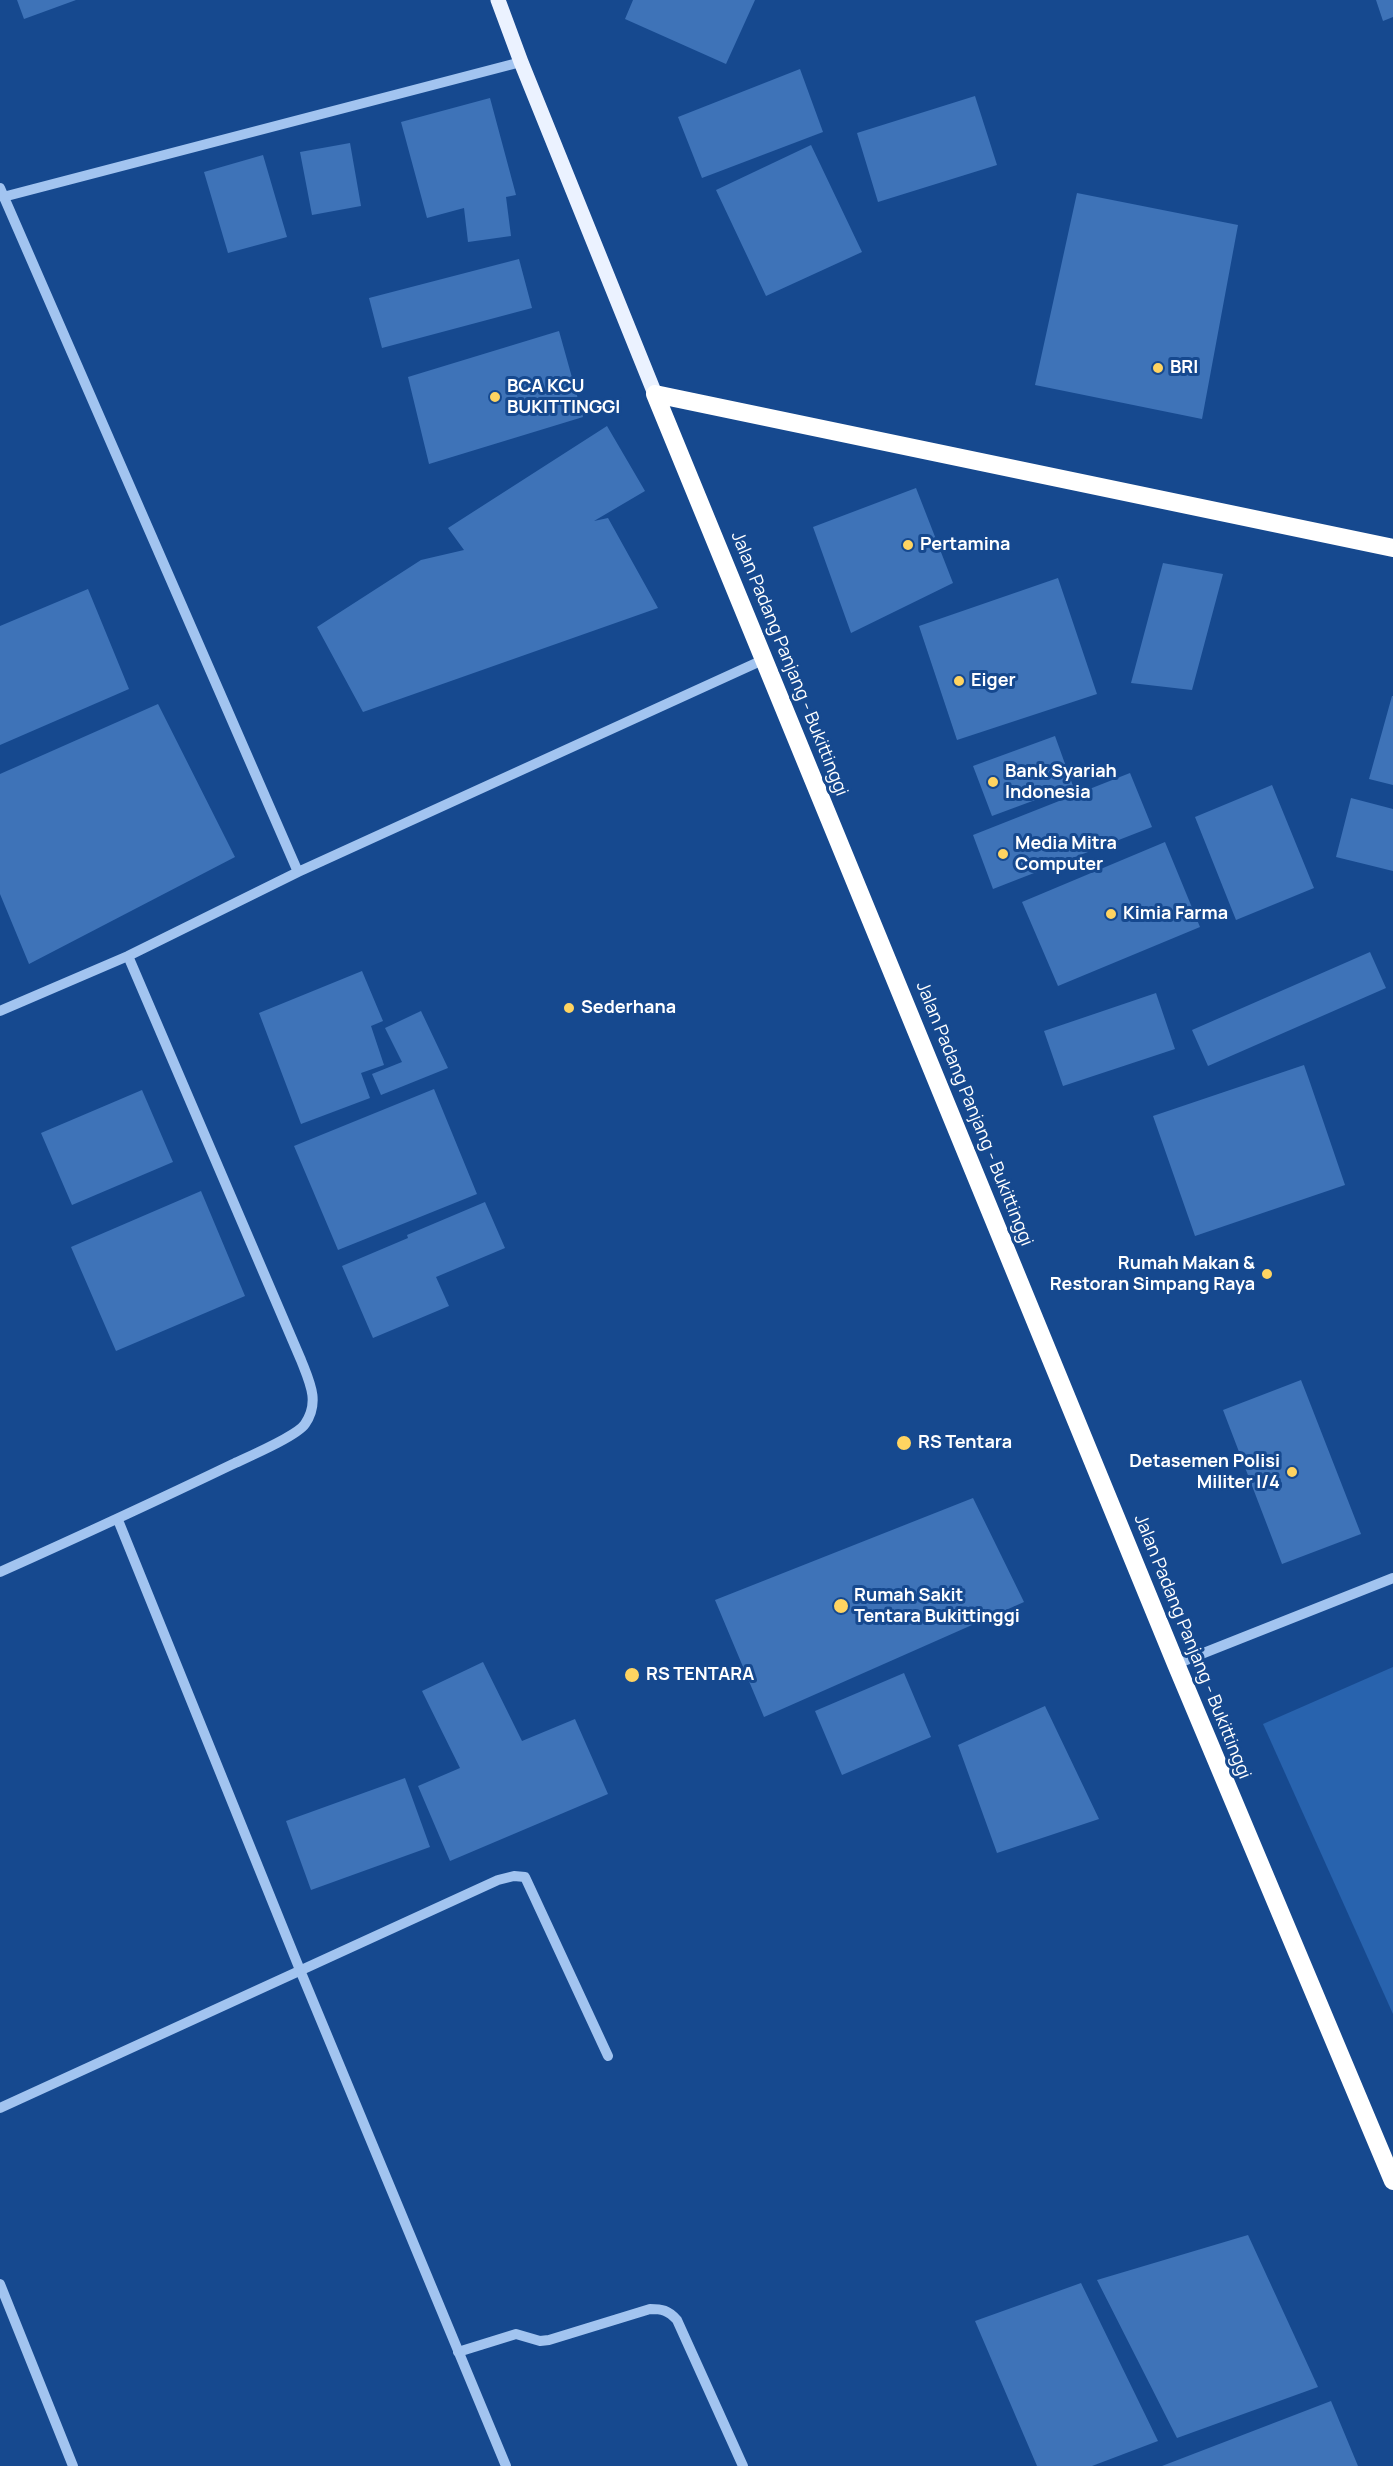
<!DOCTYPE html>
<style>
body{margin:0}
canvas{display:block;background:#16498f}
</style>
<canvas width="1393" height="2466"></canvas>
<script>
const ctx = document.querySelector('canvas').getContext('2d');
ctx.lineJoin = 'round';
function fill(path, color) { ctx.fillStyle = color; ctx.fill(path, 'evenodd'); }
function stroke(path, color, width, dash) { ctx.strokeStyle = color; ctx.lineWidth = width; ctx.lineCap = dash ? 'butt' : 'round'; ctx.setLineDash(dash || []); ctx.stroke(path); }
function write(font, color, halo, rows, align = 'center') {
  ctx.font = font + ' Manrope,sans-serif'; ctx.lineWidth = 6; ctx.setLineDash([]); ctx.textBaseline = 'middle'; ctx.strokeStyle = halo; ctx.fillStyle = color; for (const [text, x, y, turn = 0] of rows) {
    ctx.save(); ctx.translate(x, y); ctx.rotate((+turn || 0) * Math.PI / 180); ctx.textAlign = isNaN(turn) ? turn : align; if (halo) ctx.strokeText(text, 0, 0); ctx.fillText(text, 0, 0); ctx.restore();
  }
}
const green = new Path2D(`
 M1393,1667V2014L1263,1724Z`);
const building = new Path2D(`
 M17,0H76L24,19Z
 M633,0H755L726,64L625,19Z
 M1376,0H1393V17L1383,21Z
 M800,69L823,132L702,178L678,117Z
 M975,96L997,165L878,202L857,133Z
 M490,98L516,195L506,197L511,236L468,242L464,208L427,218L401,122Z
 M350,143L361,206L312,215L300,152Z
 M811,145L862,252L766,296L716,190Z
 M263,155L287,237L228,253L204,172Z
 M1077,193L1238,225L1202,419L1035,385Z
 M519,259L532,308L382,348L369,298Z
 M559,331L583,417L429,464L408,377Z
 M607,426L645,491L594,521L608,518L658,608L363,712L317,627L421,560L464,550L448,528Z
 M916,488L953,583L851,633L813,527Z
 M1163,563L1223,574L1192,690L1131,683Z
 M1058,578L1097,694L957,740L919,626Z
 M88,589L129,689L0,745V626Z
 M1392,696H1393V785L1369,779Z
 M158,704L235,857L29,964L0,894V774Z
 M1055,736L1073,786L992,816L973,766Z
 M1130,773L1152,827L993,889L973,835Z
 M1272,785L1314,888L1236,920L1195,817Z
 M1351,798L1393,809V871L1336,857Z
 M1165,842L1200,927L1058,986L1022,902Z
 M1370,952L1386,988L1208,1066L1192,1030Z
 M362,971L383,1021L371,1026L384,1065L361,1073L370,1098L301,1124L259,1013Z
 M1156,993L1175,1049L1063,1086L1044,1031Z
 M421,1011L448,1068L381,1095L372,1074L402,1062L385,1028Z
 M1304,1065L1345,1185L1195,1236L1153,1116Z
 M434,1089L477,1194L338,1250L294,1146Z
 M142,1090L173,1162L72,1205L41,1133Z
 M201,1191L245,1296L116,1351L71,1247Z
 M485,1202L505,1248L436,1277L449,1306L373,1338L342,1266L408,1238L407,1235Z
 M1301,1380L1361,1534L1282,1564L1223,1410Z
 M973,1498L1024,1602L764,1717L715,1600Z
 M483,1662L522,1741L575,1719L608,1794L450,1861L418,1786L460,1768L422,1691Z
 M904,1673L931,1737L842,1775L815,1711Z
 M1045,1706L1099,1819L997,1853L958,1745Z
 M405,1778L430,1847L311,1890L286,1821Z
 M1248,2235L1318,2387L1177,2438L1097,2280Z
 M1081,2283L1158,2441L1092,2466H1037L975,2321Z
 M1331,2401L1358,2466H1162Z`);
const minor = new Path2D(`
 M0,188L298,872
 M3,197L521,62
 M0,1011L128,956L298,872L765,659
 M118,1520L300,1970L506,2466
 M0,1572C78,1537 156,1501 233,1464C248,1457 297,1436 305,1424C320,1402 310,1383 301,1360L128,956
 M1176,1664L1393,1578
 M0,2108L498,1880L514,1876L525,1877L608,2056
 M0,2284L73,2466
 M458,2352L516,2334L540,2341L549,2340L650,2309C662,2309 668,2310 677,2320L743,2466`);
const major = new Path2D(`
 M498,0L521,62L655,394`);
const highway = new Path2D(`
 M655,394L1176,1664L1393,2181
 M655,394L1393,548`);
const markers = [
 [1158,368,6,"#ffd461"],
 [495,397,6,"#ffd461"],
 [908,545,6,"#ffd461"],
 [959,681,6,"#ffd461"],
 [993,782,6,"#ffd461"],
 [1003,854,6,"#ffd461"],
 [1111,914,6,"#ffd461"],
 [569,1008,6,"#ffd461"],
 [1267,1274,6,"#ffd461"],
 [904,1443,8,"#ffd461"],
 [1292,1472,6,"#ffd461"],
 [841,1606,8,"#ffd461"],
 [632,1675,8,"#ffd461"]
];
const poiNames = [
 ["BRI",1170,368],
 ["BCA KCU",507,387],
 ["BUKITTINGGI",507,408],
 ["Pertamina",920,545],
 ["Eiger",971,681],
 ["Bank Syariah",1005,772],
 ["Indonesia",1005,793],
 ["Media Mitra",1015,844],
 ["Computer",1015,865],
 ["Kimia Farma",1123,914],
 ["Sederhana",581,1008],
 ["Rumah Makan &",1255,1264,"right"],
 ["Restoran Simpang Raya",1255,1285,"right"],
 ["RS Tentara",918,1443],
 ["Detasemen Polisi",1280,1462,"right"],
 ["Militer I/4",1280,1483,"right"],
 ["Rumah Sakit",854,1596],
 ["Tentara Bukittinggi",854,1617],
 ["RS TENTARA",646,1675]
];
const streetNames = [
 ["Jalan Padang Panjang - Bukittinggi",789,664,68],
 ["Jalan Padang Panjang - Bukittinggi",974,1114,68],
 ["Jalan Padang Panjang - Bukittinggi",1192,1647,68]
];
fill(green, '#2863ae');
fill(building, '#3e73b8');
stroke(minor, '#a2c4f0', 10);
stroke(major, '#ebf2ff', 15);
stroke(highway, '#fff', 18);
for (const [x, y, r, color] of markers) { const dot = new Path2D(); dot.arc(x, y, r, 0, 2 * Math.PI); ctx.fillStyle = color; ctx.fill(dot); stroke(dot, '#16498f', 2); }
write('bold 18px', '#fff', '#16498f', poiNames, 'left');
write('18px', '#fff', '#16498f', streetNames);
</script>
